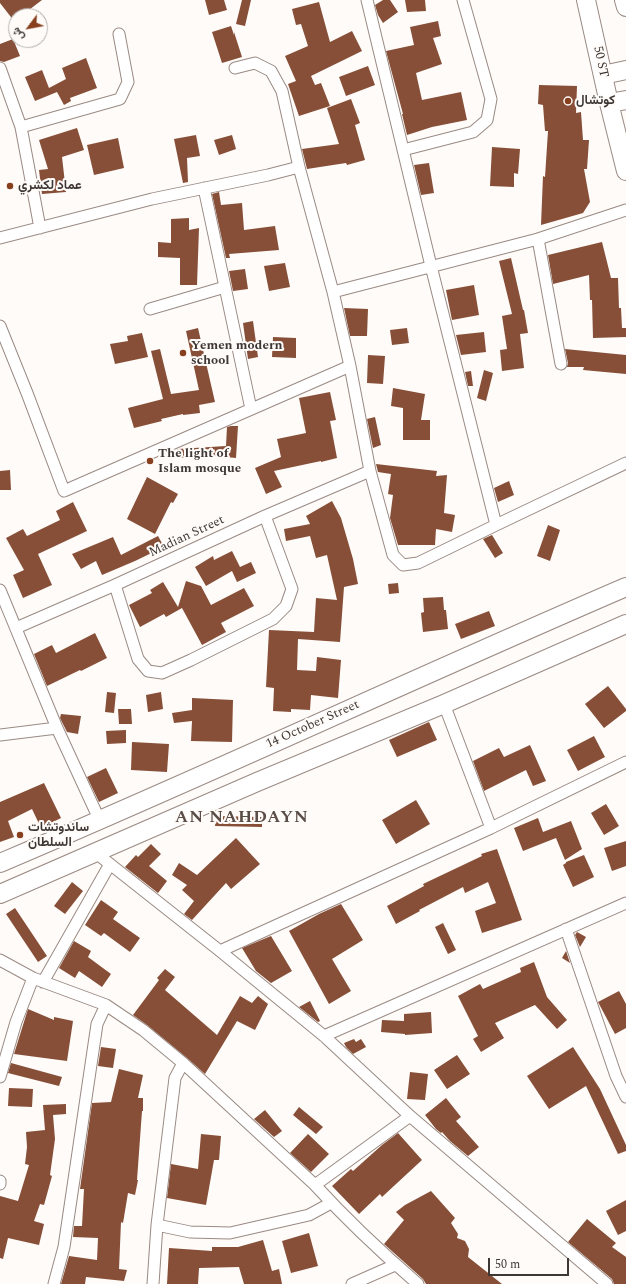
<!DOCTYPE html>
<meta charset="utf-8">
<style>
body{margin:0}
#map{position:relative;width:626px;height:1284px;overflow:hidden;background:#fefbf9;font-family:Spectral,Vazirmatn,serif}
canvas{display:block}
.north{position:absolute;left:8px;top:8px;width:40px;height:40px;box-sizing:border-box;background:#fefbf9;border:1px solid #b1adaa;border-radius:50%;rotate:238deg;font-size:11px;font-weight:700;line-height:16px;text-align:center;color:#3e3734}
.north::after{content:'';display:block;margin:auto;width:14px;height:18px;background:#873f1e;clip-path:polygon(50% 0,100% 100%,50% 72%,0 100%)}
.scale{position:absolute;left:488px;top:1258px;width:81px;height:18px;box-sizing:border-box;border:2px solid #3e3734;border-top:0;padding-left:5px;font-size:12px;line-height:14px;white-space:nowrap;color:#3e3734;-webkit-text-stroke:3px #fefbf9;paint-order:stroke}
</style>
<div id="map">
<canvas width="626" height="1284"></canvas>
<div class="north">ش</div>
<div class="scale">50 m</div>
</div>
<script>
const ctx = document.querySelector('canvas').getContext('2d');
ctx.lineJoin = 'round';
function fill(path, color) { ctx.fillStyle = color; ctx.fill(path, 'evenodd'); }
function stroke(path, color, width, dash) { ctx.strokeStyle = color; ctx.lineWidth = width; ctx.lineCap = dash ? 'butt' : 'round'; ctx.setLineDash(dash || []); ctx.stroke(path); }
function write(font, color, halo, rows, align = 'center') {
  ctx.font = font + ' Spectral,Vazirmatn,serif'; ctx.lineWidth = 4; ctx.setLineDash([]); ctx.textBaseline = 'middle'; ctx.strokeStyle = halo; ctx.fillStyle = color; for (const [text, x, y, turn = 0] of rows) {
    ctx.save(); ctx.translate(x, y); ctx.rotate((+turn || 0) * Math.PI / 180); ctx.textAlign = isNaN(turn) ? turn : align; if (halo) ctx.strokeText(text, 0, 0); ctx.fillText(text, 0, 0); ctx.restore();
  }
}
const building = new Path2D(`
 M0,0H42L21,16H16V19L14,21L0,3Z
 M205,0H224L227,10L209,15Z
 M242,0H251L245,26L236,24Z
 M383,0H390L398,12L383,23L378,15L375,5Z
 M405,0H425L426,11L407,12Z
 M319,2L330,42L352,31L362,51L311,76L315,85L321,83L330,106L299,116L288,84L296,81L285,56L308,46L301,24L296,25L292,9Z
 M438,21L441,36L433,38L442,64L416,73L422,100L461,92L467,120L432,127L407,135L402,114H403L386,51L414,45L410,27Z
 M231,26L234,35V32L242,57L222,63L212,32Z
 M13,39L20,56L4,62L0,61V44Z
 M86,58L97,88L70,98L71,101L64,105L57,92L35,101L25,77L42,70L49,88L66,79L62,68Z
 M368,66L375,85L346,96L339,77Z
 M539,85L577,86L576,113L581,112L583,140H589L587,169H584L590,202L583,213L541,225L543,176L545,177L548,131H545L543,105L538,104Z
 M351,99L360,123L355,125L365,160L347,165L346,163L307,169L302,149L339,144L327,108Z
 M77,128L84,150L62,157L66,192L42,194L39,170L48,169L39,140Z
 M196,135L200,156L187,158L188,182L183,183L174,139Z
 M232,135L236,149L219,155L214,140Z
 M118,138L124,168L94,175L87,145Z
 M492,147L520,149L518,174L514,173V187L490,186Z
 M429,163L434,193L421,195L414,165Z
 M219,192L221,205L242,203L244,230L275,226L279,250L229,254L230,258H226L212,194Z
 M189,218V230L199,228L197,285H180V258L158,257V242L171,243V219Z
 M602,242L611,278H618L619,308H621L622,328H626V337L593,338L592,300H590L589,275L553,284L548,255Z
 M511,258L523,310H524L528,333L520,334L524,368L502,371L500,350L507,349L502,316L512,314L499,261Z
 M285,263L290,287L269,291L264,266Z
 M245,269L248,289L233,291L229,271Z
 M474,285L479,315L452,320L446,290Z
 M344,308L368,309L367,336H350Z
 M253,321L258,357L248,359L243,323Z
 M198,328L215,402L199,405L200,413L183,415V414L161,419L162,421L134,428L128,408L163,399L151,351L160,349L171,394L199,390L186,331Z
 M407,328L409,343L392,345L390,330Z
 M484,332L486,352L461,355L456,335Z
 M142,333L148,357L115,364L110,344L128,341L127,336Z
 M273,337L296,338V358L272,357Z
 M565,349L626,355V374L583,370L584,367H567L568,363Z
 M368,355L385,356L383,384L367,383Z
 M484,370L493,373L486,401L477,398Z
 M471,371L473,386H468L465,372Z
 M393,388L425,394L421,420H430V440H403V408L391,406Z
 M330,392L336,420L330,421L337,458L321,462V461L274,471L282,487L266,494L255,468L281,457L277,439L306,433L299,398Z
 M375,417L381,445L373,448L367,419Z
 M231,426H238L236,458L226,457V455L177,458V449H178L226,446L227,427Z
 M376,464L437,471L436,476L447,475L444,513L455,515L452,532L436,529L435,545H398L390,518L393,495L388,494L391,474L378,472Z
 M10,470L11,490H0V471Z
 M147,477L178,494L173,503L171,502L155,534L127,519Z
 M509,481L514,495L498,502L494,488Z
 M332,501L341,518L353,559L358,584L344,587L340,642L298,639L297,670L316,671L317,657L341,660L338,698L311,695L310,710L291,709V712L273,711L274,688L266,687L269,630L314,632L316,598L337,600L327,555L316,558L310,536L286,541L284,529L310,524L306,516Z
 M73,502L87,531L38,554L52,585L23,598L13,575L24,570L6,538L23,529L27,536L60,520L56,511Z
 M548,525L560,530L550,561L537,556Z
 M492,535L503,553L495,558L483,539Z
 M158,536L164,547L135,561L102,575L96,561L81,569L72,554L113,537L121,555Z
 M232,551L240,567L251,562L256,573L237,582L232,571L206,586L195,567L213,556L214,560Z
 M186,581L201,586L211,605L244,588L254,606L221,623L226,632L202,645L182,608L166,617L164,614L140,627L129,605L152,593L150,590L163,582L178,607Z
 M398,583L399,593L389,594L388,584Z
 M443,597L444,610H446L448,629L423,632L421,613L424,612L423,598Z
 M489,611L495,626L461,639L455,624Z
 M95,633L107,658L81,671L80,670L47,686L34,654L52,645L56,653Z
 M608,686L626,709V711L604,728L585,704Z
 M107,692L116,693L114,713L105,712Z
 M161,692L163,709L148,712L146,695Z
 M192,698L233,700L232,742L191,741L192,721L174,723L172,713L192,710Z
 M118,709H131L132,724H119Z
 M61,714L81,716L78,734L67,732L60,718Z
 M429,722L437,740L397,757L389,740Z
 M126,730V743L107,744L106,731Z
 M594,736L605,757L578,771L567,750Z
 M132,742L169,744L167,772L131,770Z
 M530,745L546,781L533,786L526,770L484,791L473,761L499,748L504,757Z
 M106,768L118,793L99,802L87,777Z
 M44,783L61,818L41,828L32,809L8,821L14,837L0,842V802Z
 M416,800L430,824L396,844L382,820Z
 M606,804L619,826L604,835L591,813Z
 M216,816L262,817V827L215,826Z
 M538,818L543,832L571,821L582,849L565,860L556,838L523,851L514,828Z
 M236,838L260,864L231,889L226,883L192,920L184,914L194,901L182,890L187,885L172,875L179,863L197,875Z
 M626,841V866L612,871L604,848Z
 M151,844L161,854L149,866L167,881L158,893L125,867L136,855L138,857Z
 M497,849L522,920L482,933L475,911L496,903L488,882L465,893L463,887L419,910L420,911L396,924L387,906L424,886L423,884L482,856L481,854Z
 M584,855L594,877L573,887L563,865L566,863V862Z
 M72,882L83,891L65,914L54,906Z
 M101,900L118,912L113,919L140,938L130,952L104,933L101,936L85,925Z
 M341,904L363,940L332,959L351,991L329,1004L289,931L319,914Z
 M15,908L47,956L38,962L6,914Z
 M443,923L456,950L448,954L435,927Z
 M577,932L586,937L580,947L575,935Z
 M271,936L292,971L271,983L256,971L242,948Z
 M74,941L91,951L88,957L111,974L102,987L79,971L75,978L59,968Z
 M566,951L570,963L562,958Z
 M534,962L547,997L567,1020L557,1029L535,1005L495,1023L504,1038L481,1052L473,1039L478,1036L458,996L480,984L483,989L521,972L520,968Z
 M165,969L175,977L165,990L217,1035L240,996L252,1003L258,996L268,1004L255,1030L237,1021L205,1074L187,1058L147,1025L133,1015L159,980L157,978Z
 M619,991L626,1004V1028L615,1034L598,1002Z
 M310,1001L320,1021L318,1022L299,1007Z
 M28,1009L54,1020V1017L73,1021L67,1061L14,1054Z
 M431,1012L432,1033L405,1035V1034L381,1032L382,1020L404,1021V1014Z
 M354,1039L356,1042L361,1039L366,1047L353,1054L346,1047L344,1043Z
 M101,1047L116,1049L113,1068L98,1066Z
 M573,1047L600,1089L626,1145V1151L618,1154L586,1086L549,1109L527,1076Z
 M457,1055L470,1074L447,1089L434,1070Z
 M11,1063L62,1077L59,1086L8,1073Z
 M119,1069L143,1075L138,1098H143V1111H142L137,1180H138L135,1195L128,1193L123,1223L121,1222L119,1269L127,1270L124,1281L86,1277L85,1284H61L69,1256L97,1260L98,1238L73,1237L74,1226H82L84,1189H80L92,1103L111,1102Z
 M410,1072L428,1074L425,1100L407,1099Z
 M9,1088L33,1089L32,1107L8,1106Z
 M446,1098L461,1117L456,1121L479,1147L468,1156L450,1141L442,1132L441,1133L436,1129L425,1115Z
 M66,1104V1114L53,1115L55,1139L50,1175L52,1176L44,1205L40,1204L34,1221L44,1224L39,1245L8,1238L3,1259L0,1258V1196L18,1201L29,1165L25,1164L27,1147L26,1132L45,1130L43,1105Z
 M299,1107L323,1127L316,1134L293,1115Z
 M265,1110L282,1131L274,1137L254,1119Z
 M398,1133L422,1160L382,1197L380,1194L359,1214L332,1186L351,1169L353,1171L382,1145Z
 M201,1134L221,1136L219,1160H214L206,1205L167,1198L171,1164L198,1169Z
 M308,1134L329,1154L311,1172L290,1153Z
 M431,1191L455,1218L451,1223L458,1234L457,1238L465,1241L469,1249L468,1257L502,1284H426L423,1279L384,1244L404,1220L396,1212L405,1205Z
 M626,1200V1231L618,1235L606,1211Z
 M587,1219L616,1243L612,1247L626,1257V1284H614L612,1279L568,1242Z
 M309,1233L318,1266L291,1273L282,1241Z
 M263,1240L272,1271L279,1269L282,1284H244L239,1267L199,1268L198,1284H167L169,1248L212,1251V1247H238Z`);
const street = new Path2D(`
 M367,0L431,266L496,525
 M0,68L21,127L40,228
 M235,68L255,63L271,71L282,91L299,167L333,292L350,366L370,471L393,555L403,565L418,563L496,525L626,463
 M21,127L120,99L128,82L119,34
 M403,150L473,132L487,120L491,99L463,0
 M204,188L251,409
 M0,238L152,199L268,175L299,167
 M538,239L561,364
 M333,292L538,239L626,210
 M150,309L225,287
 M0,326L27,393L64,491L350,366
 M115,585L138,659L148,671L162,673L191,660L273,619L286,606L292,589L265,516
 M0,590L57,728L100,821
 M16,628L115,585L265,516L370,471
 M444,704L491,828
 M0,735L57,728
 M96,853L220,951L324,1036L410,1116L607,1284
 M566,929L616,1076L626,1097
 M220,951L491,828L626,762
 M0,960L33,978L106,1005L143,1030L183,1063L315,1185C347,1220 382,1253 418,1284
 M43,982L110,864
 M324,1036L626,903
 M0,1077L16,1022L33,978
 M0,1181V1184
 M315,1185L410,1116
 M157,1225L190,1232L230,1233L309,1215L331,1203
 M54,1284L64,1247L97,1024L106,1005
 M153,1284L157,1225L175,1078L183,1063
 M352,1284L395,1265`);
const primary = new Path2D(`
 M586,0L609,103L626,171
 M624,0L626,7
 M603,75L626,70
 M609,103L626,100
 M0,863C210,774 417,677 626,587
 M0,894L257,782L444,704L626,624`);
const markers = [
 [568,101,4,"#873f1e"],
 [10,186,4,"#873f1e"],
 [183,353,4,"#873f1e"],
 [150,461,4,"#873f1e"],
 [20,835,4,"#873f1e"]
];
const streetNames = [
 ["50 ST",600,62,78],
 ["Madian Street",187,537,-25],
 ["14 October Street",313,725,-24]
];
const poiNames = [
 ["كوتشال",576,101],
 ["عماد لكشري",18,186],
 ["Yemen modern",191,346],
 ["school",191,361],
 ["The light of",158,454],
 ["Islam mosque",158,469],
 ["ساندوتشات",28,828],
 ["السلطان",28,843]
];
const districtNames = [
 ["AN NAHDAYN",242,819]
];
fill(building, '#874f37');
stroke(street, '#9a8a83', 13);
stroke(primary, '#9a8a83', 20);
stroke(street, '#fff', 11);
stroke(primary, '#fff', 18);
for (const [x, y, r, color] of markers) { const dot = new Path2D(); dot.arc(x, y, r, 0, 2 * Math.PI); ctx.fillStyle = color; ctx.fill(dot); stroke(dot, '#fefbf9', 1.5); }
write('13px', '#3e3734', '#fefbf9', streetNames);
write('bold 13px', '#3e3734', '#fefbf9', poiNames, 'left');
ctx.letterSpacing = '1px';
write('bold 17px', '#5a4c46', '#fefbf9', districtNames);
ctx.letterSpacing = '0px';
</script>
